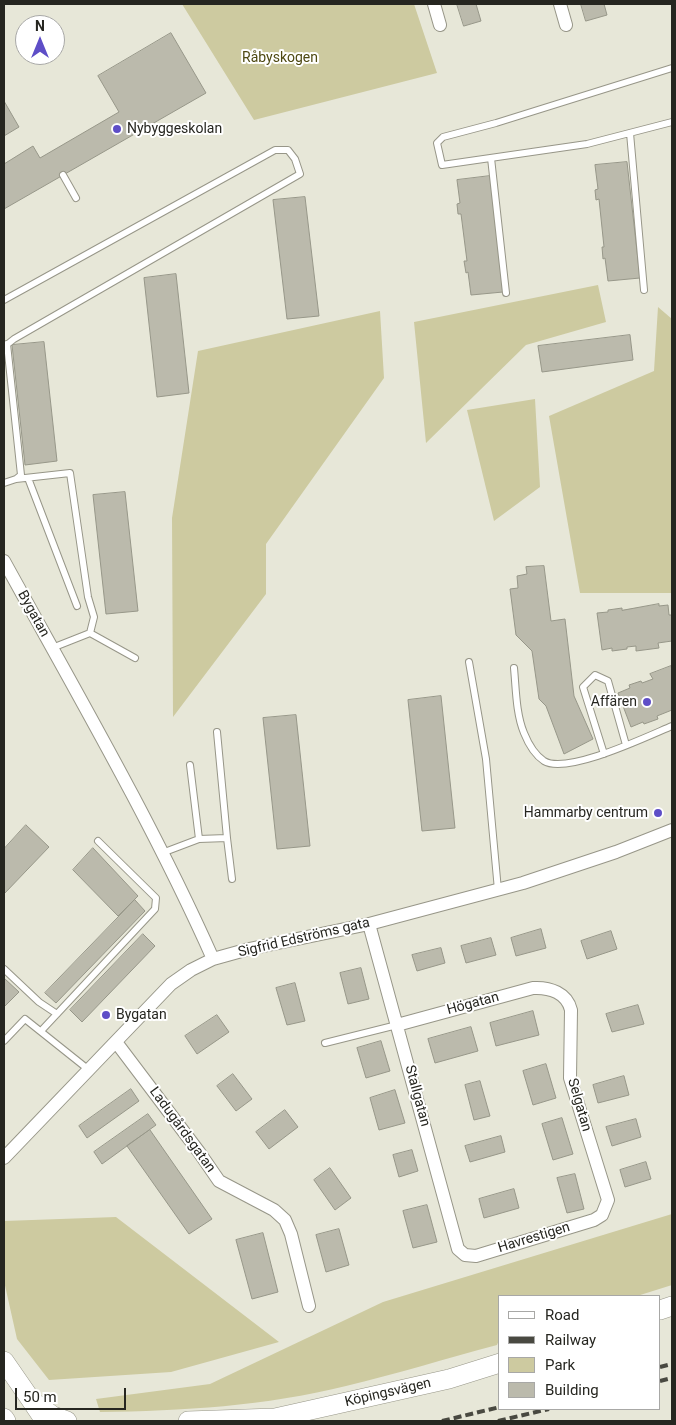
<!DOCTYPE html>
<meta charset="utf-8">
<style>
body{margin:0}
#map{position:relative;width:676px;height:1425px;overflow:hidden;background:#e7e7d8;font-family:Roboto,sans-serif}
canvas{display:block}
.frame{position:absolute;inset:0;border:5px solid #262620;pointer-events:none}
.legend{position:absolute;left:498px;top:1295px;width:162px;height:115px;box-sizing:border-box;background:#fff;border:1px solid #a8a8a6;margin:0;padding:6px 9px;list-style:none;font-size:15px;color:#262620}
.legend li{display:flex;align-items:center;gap:10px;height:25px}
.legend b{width:25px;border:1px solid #a8a8a6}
.north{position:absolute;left:15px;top:15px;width:50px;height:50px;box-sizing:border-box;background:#fff;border:1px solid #a8a8a6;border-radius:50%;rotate:0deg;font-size:14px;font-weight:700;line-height:20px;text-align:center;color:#262620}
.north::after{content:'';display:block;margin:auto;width:18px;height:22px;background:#5e4ec7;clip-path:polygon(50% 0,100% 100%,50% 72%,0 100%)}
.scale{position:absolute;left:15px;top:1388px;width:111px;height:22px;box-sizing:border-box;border:2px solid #262620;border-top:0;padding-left:6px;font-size:15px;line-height:18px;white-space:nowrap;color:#262620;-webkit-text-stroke:4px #fff;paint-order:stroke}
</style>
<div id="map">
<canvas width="676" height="1425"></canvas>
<div class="frame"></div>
<ul class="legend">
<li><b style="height:6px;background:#fff"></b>Road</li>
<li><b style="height:6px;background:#494941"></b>Railway</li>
<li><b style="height:14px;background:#cdcaa0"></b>Park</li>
<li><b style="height:14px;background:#bbbaac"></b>Building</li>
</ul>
<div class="north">N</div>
<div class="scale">50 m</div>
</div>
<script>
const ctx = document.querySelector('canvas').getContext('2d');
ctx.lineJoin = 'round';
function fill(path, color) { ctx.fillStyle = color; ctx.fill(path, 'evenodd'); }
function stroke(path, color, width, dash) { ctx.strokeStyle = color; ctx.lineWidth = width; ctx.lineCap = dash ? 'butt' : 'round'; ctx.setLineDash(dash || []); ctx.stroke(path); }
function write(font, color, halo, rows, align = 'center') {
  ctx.font = font + ' Roboto,sans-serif'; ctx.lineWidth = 4; ctx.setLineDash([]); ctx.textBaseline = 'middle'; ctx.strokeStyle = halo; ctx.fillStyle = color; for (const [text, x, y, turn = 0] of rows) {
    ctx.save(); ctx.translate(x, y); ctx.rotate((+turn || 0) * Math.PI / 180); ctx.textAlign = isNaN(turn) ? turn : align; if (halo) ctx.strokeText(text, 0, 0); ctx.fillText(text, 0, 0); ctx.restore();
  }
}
const green = new Path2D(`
 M182,4H414L437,73L254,120Z
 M598,285L606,322L526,345L426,443L414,322Z
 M658,307L672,319V593H580L549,416L654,371Z
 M380,311L384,378L266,544V594L173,717L172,518L198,351Z
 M535,399L540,487L494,521L467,410Z
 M672,1214V1285L637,1296H500V1338L497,1345C447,1358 397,1374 346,1386C266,1406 182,1411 100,1412L96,1399L210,1384L383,1302Z
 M116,1217L279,1342L171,1372L49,1380L17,1339L4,1281V1221Z`);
const building = new Path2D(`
 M457,4H476L481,21L464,26Z
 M581,4H604L607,15L586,21Z
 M171,33L206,93L4,209V164L33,146L40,158L119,112L98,76Z
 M4,101L19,127L4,136Z
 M627,162L640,278L608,281L605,258L603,259L602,247H604L599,199L596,200L595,190L598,189L595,165Z
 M490,176L503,292L471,295L468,272L466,273L464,261H467L461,214H458L457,204L460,203L457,180Z
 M305,197L319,316L287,319L273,200Z
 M176,274L189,393L157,397L144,278Z
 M630,335L633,360L542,372L538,346Z
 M44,342L57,461L25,465L12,345Z
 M125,492L138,611L106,614L93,495Z
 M544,566L551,621L565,619L574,696L593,739L564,754L546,706L539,699L532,651L516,635L510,589L518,588L517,576L527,574L526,567Z
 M659,604V606L668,605L669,615H672V641L658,643L659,648L636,651V646L627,647V649L612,651V648L602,650L597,613L608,612V610L622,608V610Z
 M671,666L672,670V710L657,716L658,719L644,724L643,722L631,727L618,693L630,688L629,685L641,681L642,683L653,679L650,674Z
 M441,696L455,828L422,831L408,700Z
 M296,715L310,846L277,849L263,718Z
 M26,825L49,847L4,894V849Z
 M93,848L138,896L118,916L73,870Z
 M135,900L145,911L56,1003L45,993Z
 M541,929L546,948L516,956L511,938Z
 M611,931L617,949L587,959L581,941Z
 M143,934L155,946L82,1022L70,1010Z
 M491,938L496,955L466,963L461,946Z
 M441,948L445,963L417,971L412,955Z
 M361,968L369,999L348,1004L340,973Z
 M4,978L19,992L4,1007Z
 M295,983L305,1021L287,1025L276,988Z
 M638,1005L644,1024L612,1032L606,1014Z
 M533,1011L539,1035L496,1046L490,1023Z
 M217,1015L229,1032L197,1054L185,1036Z
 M471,1027L478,1051L435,1063L428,1039Z
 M381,1041L390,1071L366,1078L357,1048Z
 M546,1064L556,1098L533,1105L523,1071Z
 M233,1074L252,1099L236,1111L217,1086Z
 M624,1076L629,1095L598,1103L593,1085Z
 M480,1081L490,1116L474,1120L465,1085Z
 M131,1089L139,1101L87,1138L79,1126Z
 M395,1090L405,1123L379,1130L370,1098Z
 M285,1110L298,1127L269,1149L256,1132Z
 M148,1114L156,1125L102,1164L94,1152Z
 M562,1118L573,1154L553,1160L542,1124Z
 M636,1119L641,1137L612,1146L606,1127Z
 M150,1130L212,1219L189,1234L127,1146Z
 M501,1136L505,1152L470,1162L465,1146Z
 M412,1150L418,1171L399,1177L393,1155Z
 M646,1162L651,1179L625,1187L620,1170Z
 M330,1168L351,1198L335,1210L314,1180Z
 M575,1174L584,1209L567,1213L557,1178Z
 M514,1189L519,1208L484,1218L479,1199Z
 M427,1205L437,1242L413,1248L403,1211Z
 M339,1229L349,1265L326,1272L316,1235Z
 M263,1233L278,1292L252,1299L236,1240Z`);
const service = new Path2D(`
 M672,68L496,123L443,137L437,143L442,165L587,144L672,122
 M630,133L644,290
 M491,158L506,293
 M63,175L76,198
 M4,300L275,150H288L295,159L300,174L14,339L4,347
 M7,344L21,475L16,479
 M28,478L77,606
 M4,483L16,479L70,473L88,597L94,617L90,633L52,648
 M90,633L135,658
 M469,662L486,759L498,890
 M514,668C516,689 516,714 524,733C528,743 535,755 544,761C567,775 648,736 672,726
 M604,754L583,687L595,675L608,681L626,745
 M190,765L199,839
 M227,838L232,879
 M162,853L199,839L227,838L217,732
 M4,969L39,1002L57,1014
 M41,1031L155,909L156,898L98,841
 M4,1041L25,1019L89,1070
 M325,1043L397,1025`);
const minor = new Path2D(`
 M434,4L440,25
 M560,4L566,25
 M4,561C76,692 152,822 213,959
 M369,924L458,1249L465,1255L476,1256L594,1220L602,1215L608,1200L570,1078L571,1010C567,993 550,987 533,988L397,1025
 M116,1042L199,1152L219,1181L274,1210L285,1220L291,1234L309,1306
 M4,1158L171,984L191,970L213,959L249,949L369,924L523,883L616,852L672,830`);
const secondary = new Path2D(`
 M660,1310L672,1306
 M4,1361L31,1400L45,1421
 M38,1405L53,1416L67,1421
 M4,1418L6,1421
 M188,1421L275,1418L449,1379L500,1363`);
const rail = new Path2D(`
 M660,1367L672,1364
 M660,1381L672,1378
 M442,1421L500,1407
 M498,1421L549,1409`);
const markers = [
 [117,129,5,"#5e4ec7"],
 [647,702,5,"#5e4ec7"],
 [658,813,5,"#5e4ec7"],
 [106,1015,5,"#5e4ec7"]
];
const parkNames = [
 ["Råbyskogen",280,58]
];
const poiNames = [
 ["Nybyggeskolan",127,129],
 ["Affären",637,702,"right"],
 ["Hammarby centrum",648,813,"right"],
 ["Bygatan",116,1015]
];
const streetNames = [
 ["Bygatan",33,614,61],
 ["Sigfrid Edströms gata",304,938,-13],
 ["Högatan",473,1004,-15],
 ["Stallgatan",417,1096,75],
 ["Selgatan",579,1105,74],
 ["Ladugårdsgatan",182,1130,54],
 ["Havrestigen",534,1238,-17],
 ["Köpingsvägen",388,1393,-13]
];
fill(green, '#cdcaa0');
fill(building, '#bbbaac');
stroke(building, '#979789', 1);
stroke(service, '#979688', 8);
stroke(minor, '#979688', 14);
stroke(secondary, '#979688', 20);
stroke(service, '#fff', 6);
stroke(minor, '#fff', 12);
stroke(secondary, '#fff', 19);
stroke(rail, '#494941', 4, [8, 4]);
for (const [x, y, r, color] of markers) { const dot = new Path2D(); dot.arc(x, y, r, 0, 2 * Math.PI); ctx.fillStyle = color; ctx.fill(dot); stroke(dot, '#fff', 2); }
write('14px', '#4e4912', '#fff', parkNames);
write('14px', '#262620', '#fff', poiNames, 'left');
write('14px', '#262620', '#fff', streetNames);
</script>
